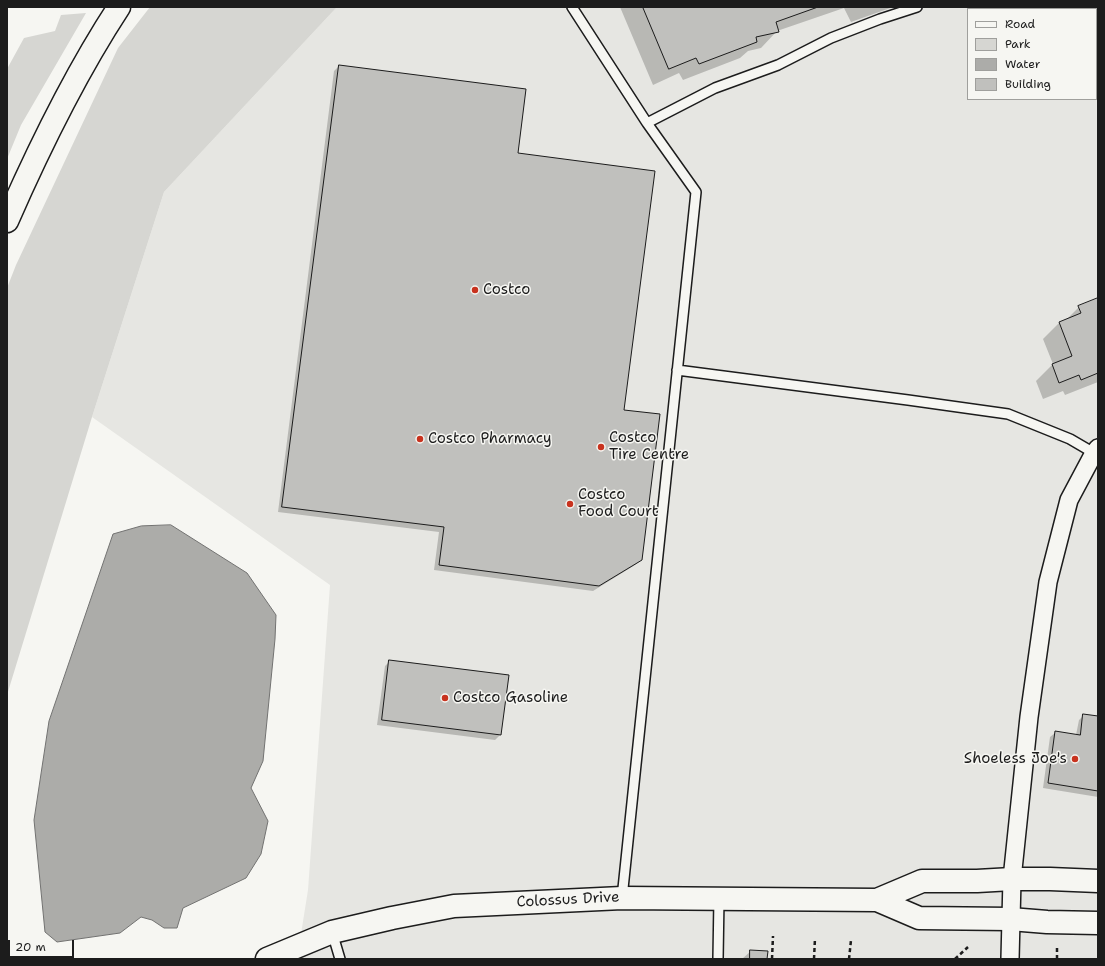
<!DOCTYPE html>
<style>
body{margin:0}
#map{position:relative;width:1105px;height:966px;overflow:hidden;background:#f6f6f2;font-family:"Shantell Sans",sans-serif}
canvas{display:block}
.frame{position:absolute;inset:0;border:8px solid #1c1c1c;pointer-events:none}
.legend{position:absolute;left:967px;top:8px;width:130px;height:92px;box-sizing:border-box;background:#f6f6f2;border:1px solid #9f9f9c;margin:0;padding:5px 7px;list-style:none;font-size:12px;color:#1c1c1c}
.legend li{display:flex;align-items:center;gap:8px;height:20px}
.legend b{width:20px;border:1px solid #9f9f9c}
.scale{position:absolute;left:8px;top:940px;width:66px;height:18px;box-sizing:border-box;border:2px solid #1c1c1c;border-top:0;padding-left:5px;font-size:12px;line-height:14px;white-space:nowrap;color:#1c1c1c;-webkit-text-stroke:3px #f6f6f2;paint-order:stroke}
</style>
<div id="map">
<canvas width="1105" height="966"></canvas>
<div class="frame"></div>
<ul class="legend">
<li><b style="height:5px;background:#f6f6f2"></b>Road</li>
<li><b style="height:11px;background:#d6d6d2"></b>Park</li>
<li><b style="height:11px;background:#acaca9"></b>Water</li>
<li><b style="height:11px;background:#c0c0bd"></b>Building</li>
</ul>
<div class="scale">20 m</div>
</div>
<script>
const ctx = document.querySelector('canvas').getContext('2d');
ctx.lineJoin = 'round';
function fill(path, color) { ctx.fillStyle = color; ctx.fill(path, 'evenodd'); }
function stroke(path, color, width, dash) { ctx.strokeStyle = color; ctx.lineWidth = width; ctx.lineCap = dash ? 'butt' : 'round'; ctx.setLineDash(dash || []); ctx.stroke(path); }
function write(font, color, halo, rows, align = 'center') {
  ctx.font = font + ' "Shantell Sans",sans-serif'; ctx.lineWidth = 3; ctx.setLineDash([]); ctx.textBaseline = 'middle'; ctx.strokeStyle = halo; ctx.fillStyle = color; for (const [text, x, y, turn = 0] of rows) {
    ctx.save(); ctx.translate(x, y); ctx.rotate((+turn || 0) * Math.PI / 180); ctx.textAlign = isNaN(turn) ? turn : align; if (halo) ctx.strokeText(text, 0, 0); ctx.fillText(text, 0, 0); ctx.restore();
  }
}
const built = new Path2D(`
 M337,7H1098V959H297L308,890L330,585L92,417L164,192ZM968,9H1096V99H968Z`);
const green = new Path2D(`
 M150,7H337L164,192L92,417L7,695V288L16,265L118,48Z
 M86,13L21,125L7,159V69L24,38L55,31L61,15Z`);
const water = new Path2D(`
 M171,525L247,573L276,615L275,639L263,761L251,788L268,821L261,854L246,878L183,908L177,928H164L152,920L141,917L120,933L57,942L45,932L34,820L49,721L113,534L141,526Z`);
const shadow = new Path2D(`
 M620,7H893L851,22L844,8L777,31L761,48L748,51L740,58L683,80L679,73L653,85Z
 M339,66L517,154L641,560L635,565L593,591L434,570L439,532L278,512L334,71Z
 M1098,299V382L1065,395L1063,391L1043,399L1036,381L1053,364L1043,339L1059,323L1066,320L1079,307Z
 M390,661L508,676L500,735L495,740L377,725L385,666Z
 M1084,715L1098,717V797L1043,788L1050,737L1056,732L1076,735L1079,720Z
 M751,951L766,959H742Z`);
const building = new Path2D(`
 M643,7H818L776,22L779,32L756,37L757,42L699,64L696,58L669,69Z
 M339,65L526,89L518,153L655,171L624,410L660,414L642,560L599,586L439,565L444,527L282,507Z
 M1098,298V373L1081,380L1079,375L1059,383L1052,364L1072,356L1059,322L1081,313L1078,306Z
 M389,660L509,675L501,735L382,720Z
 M1083,714L1098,716V791L1048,783L1055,731L1080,735Z
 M750,950L768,951L767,959H750Z`);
const path = new Path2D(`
 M1057,948V959
 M772,959L773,936
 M814,959L815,938
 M849,959L851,940
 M955,959L968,947`);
const service = new Path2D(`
 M572,7L647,123L696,192L622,898
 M647,123L715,88L778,65L831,38L880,19L917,7
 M677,370L908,400L1008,414L1070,439L1094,453
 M332,932L340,959
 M718,959L719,898`);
const minor = new Path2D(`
 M1010,959L1012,879L1029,717L1048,582L1069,500L1094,453L1098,448`);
const tertiary = new Path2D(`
 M877,900L922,881H977L1012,879H1050L1098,881
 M267,959L332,932L392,918L454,906L622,898L877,900L919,918L1010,919L1047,922L1098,923`);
const motorway = new Path2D(`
 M7,221C39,148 75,74 119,7`);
const markers = [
 [475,290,4,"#c8321e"],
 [420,439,4,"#c8321e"],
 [601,447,4,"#c8321e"],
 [570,504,4,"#c8321e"],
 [445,698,4,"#c8321e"],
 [1075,759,4,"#c8321e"]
];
const poiNames = [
 ["Costco",483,290],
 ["Costco",609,438],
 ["Tire Centre",609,455],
 ["Costco Pharmacy",428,439],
 ["Costco",578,495],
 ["Food Court",578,512],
 ["Costco Gasoline",453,698],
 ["Shoeless Joe's",1067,759,"right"]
];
const streetNames = [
 ["Colossus Drive",568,900,-3]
];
fill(built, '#e6e6e2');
fill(green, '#d6d6d2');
fill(water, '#acaca9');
stroke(water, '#727271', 1);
fill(shadow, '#0003');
fill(building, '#c0c0bd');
stroke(building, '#1c1c1c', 1);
stroke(service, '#1c1c1c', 12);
stroke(minor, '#1c1c1c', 20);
stroke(tertiary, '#1c1c1c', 25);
stroke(motorway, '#1c1c1c', 25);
stroke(path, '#1c1c1c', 2.5, [4, 3]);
stroke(service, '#f6f6f2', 9);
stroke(minor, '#f6f6f2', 17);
stroke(tertiary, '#f6f6f2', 22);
stroke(motorway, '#f6f6f2', 22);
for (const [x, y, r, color] of markers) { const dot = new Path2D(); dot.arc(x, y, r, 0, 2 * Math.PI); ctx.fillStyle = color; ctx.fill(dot); stroke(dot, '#f6f6f2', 1.5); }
write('15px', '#1c1c1c', '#f6f6f2', poiNames, 'left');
write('15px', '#1c1c1c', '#f6f6f2', streetNames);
</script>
